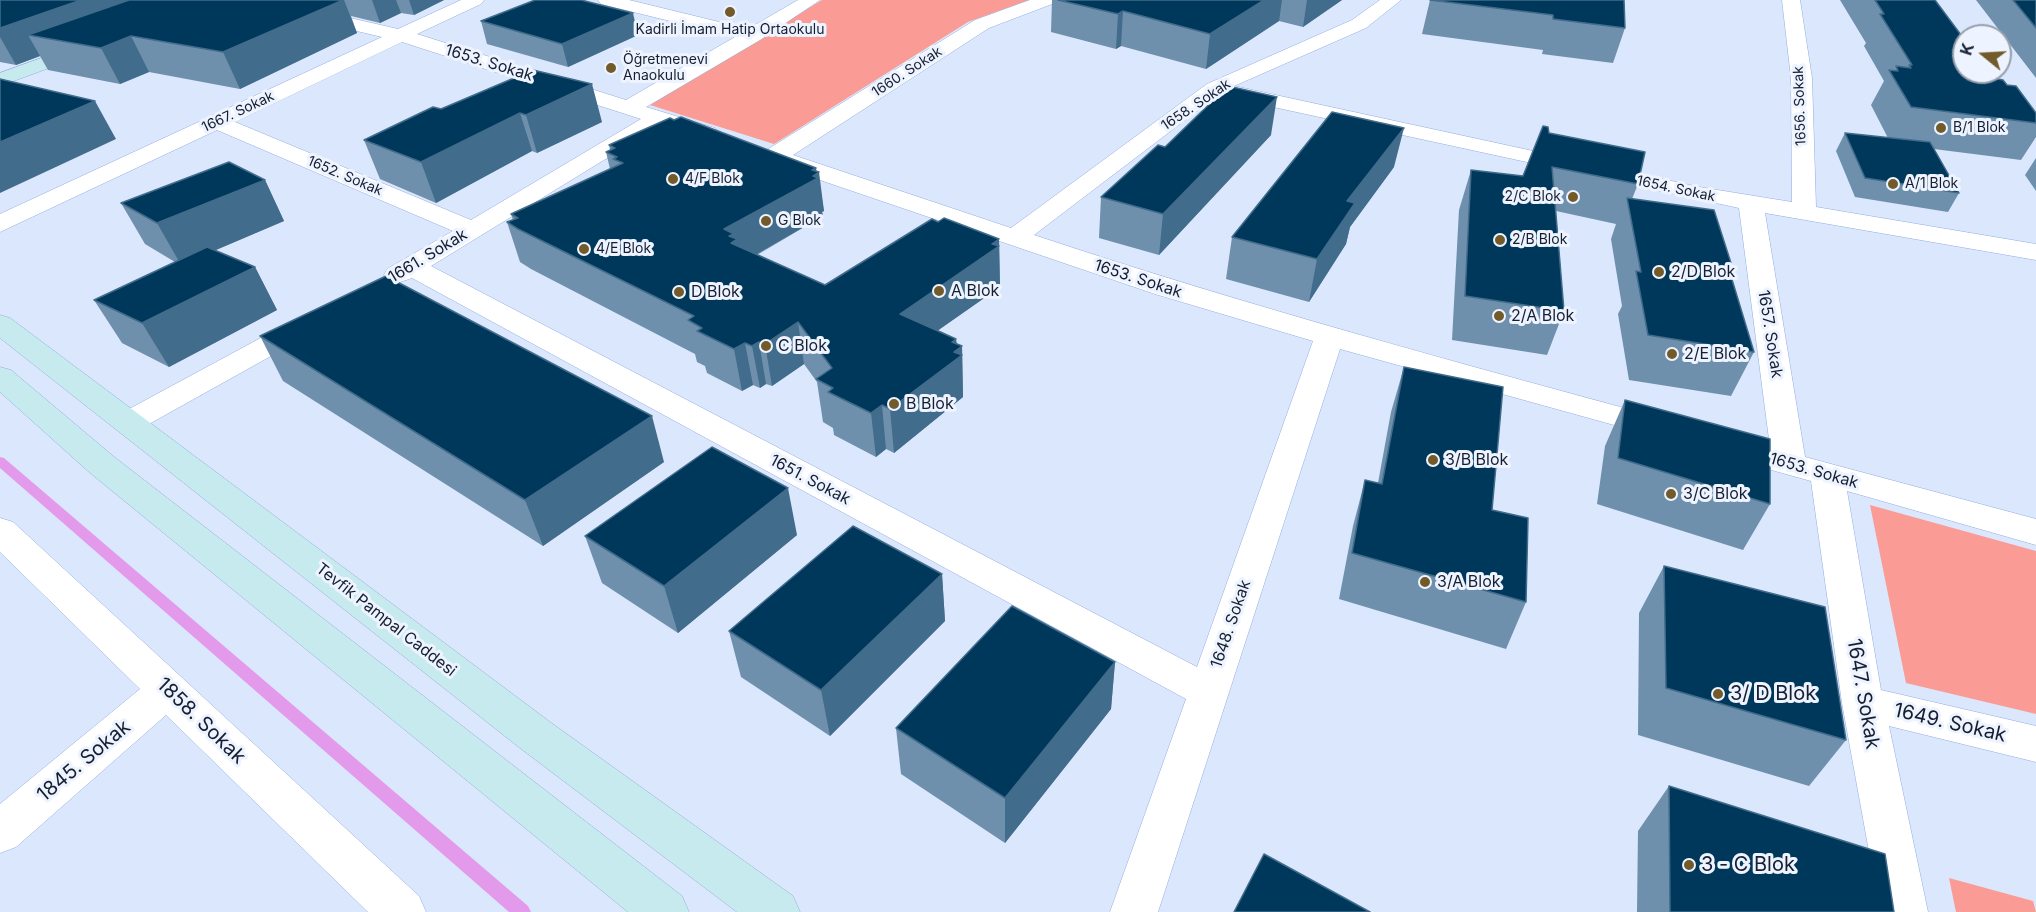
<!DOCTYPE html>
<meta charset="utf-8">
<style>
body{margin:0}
#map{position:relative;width:2036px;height:912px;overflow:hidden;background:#dbe7fc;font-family:Inter,sans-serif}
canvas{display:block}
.north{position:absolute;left:1952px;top:24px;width:60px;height:60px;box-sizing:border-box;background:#eef4ff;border:2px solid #989fad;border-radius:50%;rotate:288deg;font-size:16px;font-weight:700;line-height:24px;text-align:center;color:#161f32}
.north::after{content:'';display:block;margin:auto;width:21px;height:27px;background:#725a2b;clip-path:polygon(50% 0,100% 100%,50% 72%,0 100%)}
</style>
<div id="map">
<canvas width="2036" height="912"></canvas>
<div class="north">K</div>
</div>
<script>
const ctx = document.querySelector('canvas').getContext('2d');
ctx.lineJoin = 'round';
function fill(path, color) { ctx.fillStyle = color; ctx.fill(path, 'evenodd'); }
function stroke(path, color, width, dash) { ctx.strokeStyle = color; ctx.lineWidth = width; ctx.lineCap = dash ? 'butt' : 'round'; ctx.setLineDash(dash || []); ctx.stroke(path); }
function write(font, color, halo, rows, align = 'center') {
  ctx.font = font + ' Inter,sans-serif'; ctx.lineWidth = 6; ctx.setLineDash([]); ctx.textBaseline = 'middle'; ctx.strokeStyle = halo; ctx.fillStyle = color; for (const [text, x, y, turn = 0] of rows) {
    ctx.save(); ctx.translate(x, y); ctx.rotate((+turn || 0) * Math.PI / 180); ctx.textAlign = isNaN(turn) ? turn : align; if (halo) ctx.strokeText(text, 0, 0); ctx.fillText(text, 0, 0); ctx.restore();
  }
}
const green = new Path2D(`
 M822,0H1029L968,22L774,144L650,105Z
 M1870,505L2036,551V714L1906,683Z
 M1949,878L2033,901L2036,912H1956Z`);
const stream = new Path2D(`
 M0,457L4,458L528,906L531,912H509L0,468Z`);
const street = new Path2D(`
 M240,0H272L398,29L461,0H484L481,4L417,34L626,100L735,37L601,4L598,0H629L748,29L798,0H820L760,40L646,107L715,128L718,133L715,138L707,140L661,125L431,266L1197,667L1313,341L1155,294L767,162L762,156L765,151L975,20L1030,0H1055L1052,4L989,28L793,155L1011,228L1207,84L1352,20L1380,0H1401L1366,28L1234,86L1699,187L1792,202L1791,78L1782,0H1800L1812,78L1816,207L2036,244V260L1765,213L1805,457L2036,519V545L1847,491L1881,690L2036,726V762L1889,726L1928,912H1880L1842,703L1811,481L1714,454L1710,446L1714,438L1726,435L1770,447L1739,208L1218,95L1034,235C1244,305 1458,363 1672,421L1677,428L1672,435L1661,438L1340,349L1158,912H1110L1186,699L412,278L397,283L387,281L384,275L387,269L453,231L217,130L0,232V214L382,37L243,4ZM402,42L641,119L471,220L235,122Z
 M304,317L314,320L318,326L314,332L140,429L129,432L118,429L113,422L118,415L294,320Z
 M0,518L13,522L419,896L426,912H368L166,715L16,847L0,853V804L140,689L0,552Z`);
const secondary = new Path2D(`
 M86,42L96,48L93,52L0,86V73Z
 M0,315L10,318L550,722L793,896L800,912H737L520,748L0,338Z
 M0,367L11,370L113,456L682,896L689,912H628L89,472L0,392Z`);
const wall = new Path2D(`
 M0,0H444L414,15L401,13L380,23L351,16L357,33L240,89L149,72L120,84L48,70L40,56L16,65L0,62Z
 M1052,0H1342L1303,27L1279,21L1206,69L1121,46L1116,49L1051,32Z
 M1430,0H1624L1625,28L1613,63L1542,54L1543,50L1422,34Z
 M1840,0H1935L1993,78L2007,85L2036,113V137L2021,160L1934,149L1959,193L1948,212L1855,197L1836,151L1845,133L1888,138L1871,105L1884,81L1864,46L1866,43Z
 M1976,0H2036V78Z
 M481,21L638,35L568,67L487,44Z
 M533,70L602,122L537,153L532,151L436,203L380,179L364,140L441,109Z
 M1549,133L1638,184L1632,199L1731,263L1729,269L1754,352L1731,396L1629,380L1618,314L1622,306L1611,239L1616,224L1556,211L1564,311L1547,355L1452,340L1459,210L1471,170L1523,176Z
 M1271,135L1159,255L1099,238L1101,197L1165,147Z
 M609,145L817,171L824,211L822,212L823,216L757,255L825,285L938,222L999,239L1000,287L938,330L956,339L957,344L962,346L963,397L894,453L886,449L876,457L834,435L833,428L823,422L817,382L804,364L772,386L766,384L760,388L753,385L742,391L707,373L705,366L697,362L695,354L531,269L520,262L507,222L513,220L511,214L610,169L606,152L610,150Z
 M2036,158V191L2025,175Z
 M1394,167L1350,227L1346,244L1309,302L1226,279L1232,237Z
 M265,180L284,221L215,250L255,267L277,310L169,367L122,343L94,300L175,262L145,244L121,203Z
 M260,336L664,462L543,546L283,381Z
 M1404,367L1492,510L1526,602L1506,649L1339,599L1353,526L1365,480L1378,483L1391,412Z
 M1625,400L1770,504L1743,550L1597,504L1605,446Z
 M797,535L678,633L602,583L585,536Z
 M1664,566L1846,740L1809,786L1638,735L1639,613Z
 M942,574L945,621L830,736L741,677L729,631Z
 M1115,662L1111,709L1005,843L901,774L896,728Z
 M1669,786L1894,912H1637L1638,831Z`);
const shadedWall = new Path2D(`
 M81,0H191L28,35L40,56L16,65L0,37V28Z
 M343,0H344L357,33L240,89L223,52Z
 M372,0H396L401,13L380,23Z
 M409,0H444L414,15Z
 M1264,0H1282L1279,21L1206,69L1210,34Z
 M1307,0H1342L1303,27Z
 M1123,11L1121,46L1116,49L1118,14Z
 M633,13L638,35L568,67L562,44Z
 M131,36L149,72L120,84L101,48Z
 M592,84L602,122L537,153L526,115Z
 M1277,97L1271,135L1159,255L1163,214Z
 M95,101L116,139L0,193V142Z
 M520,113L532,151L436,203L421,162Z
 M1404,128L1394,167L1350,227L1346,244L1309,302L1317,259L1347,201Z
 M816,168L817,174L819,172L824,211L822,212L823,216L741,263L724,229Z
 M265,180L284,221L181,265L157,223Z
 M999,239L1000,287L903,355L900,314Z
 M255,267L277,310L169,367L142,323Z
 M798,322L804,364L772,386L765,344Z
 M956,339L957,350L962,346L963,397L894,453L890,409Z
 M759,342L766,384L760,388L752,346Z
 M745,343L753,385L742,391L734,349Z
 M882,405L886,449L876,457L871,413Z
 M652,416L664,462L543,546L525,500Z
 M788,488L797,535L678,633L664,586Z
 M942,574L945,621L830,736L821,690Z
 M1115,662L1111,709L1005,843V798Z`);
const building = new Path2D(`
 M0,0H81L0,28Z
 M129,0H343L223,52L131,36L101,48L28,35Z
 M535,0H581L633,13L562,44L481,21Z
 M1058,0H1264L1210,34L1123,11L1118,14Z
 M1430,0H1624L1625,28L1553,19V15Z
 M1875,0H1935L1964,39V72H1988L1993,78L2003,80L2007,85L2016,86L2036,113V123L1911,107L1889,70L1898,71L1896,66L1911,68L1909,65H1912L1880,14H1884Z
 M2013,0H2036V28Z
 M533,70L592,84L526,115L520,113L421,162L364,140L433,107L441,109Z
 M0,79L95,101L0,142Z
 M1228,86L1277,97L1163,214L1101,197L1158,145L1165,147Z
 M1332,112L1404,128L1347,201L1355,203L1317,259L1232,237Z
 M681,117L816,168L812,170L819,172L813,176L818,178L724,229L734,234L729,236L737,239L731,243L825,285L932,219L938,222L944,218L999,239L992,244L999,246L900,314L956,339L952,342L962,346L954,352L962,355L890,409L882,405L871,413L828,392L833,388L816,379L832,368L798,322L765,344L759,342L752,346L745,343L734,349L697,331L702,328L688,320L694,316L518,229L507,222L518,218L511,214L623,163L613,159L617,157L606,152L615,148L609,145L670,118L674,120Z
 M1543,126L1548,127L1549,133L1645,152L1638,184L1552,167L1564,311L1465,296L1471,170L1523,176Z
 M1845,133L1930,142L1959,193L1865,178Z
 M229,162L265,180L157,223L121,203Z
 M1627,198L1714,210L1731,263H1727L1754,352L1648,335L1636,271L1641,272Z
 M207,247L255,267L142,323L94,300Z
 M386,276L652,416L525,500L260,336Z
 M1404,367L1503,387L1492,510L1528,518L1526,602L1352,553L1365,480L1382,484Z
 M1625,400L1770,439V504L1618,458Z
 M712,447L788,488L664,586L585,536Z
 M853,526L942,574L821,690L729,631Z
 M1664,566L1825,607L1846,740L1666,688Z
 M1012,606L1115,662L1005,798L896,728Z
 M1669,786L1885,854L1894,912H1670Z
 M1264,854L1370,912H1234Z`);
const markers = [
 [730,12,6,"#725a2b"],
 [611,68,6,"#725a2b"],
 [1941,128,6,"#725a2b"],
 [673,179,6,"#725a2b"],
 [1893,184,6,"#725a2b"],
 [1573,197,6,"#725a2b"],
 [766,221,6,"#725a2b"],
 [1500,240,6,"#725a2b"],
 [584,249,6,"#725a2b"],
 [1659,272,6,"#725a2b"],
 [939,291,6,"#725a2b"],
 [679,292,6,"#725a2b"],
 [1499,316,6,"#725a2b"],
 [766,346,6,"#725a2b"],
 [1672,354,6,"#725a2b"],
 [894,404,6,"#725a2b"],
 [1433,460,6,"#725a2b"],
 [1671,494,6,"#725a2b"],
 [1425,582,6,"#725a2b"],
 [1718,694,6,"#725a2b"],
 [1689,865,6,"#725a2b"]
];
const farPoinames = [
 ["Kadirli İmam Hatip Ortaokulu",730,30,"center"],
 ["Öğretmenevi",623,60],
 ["Anaokulu",623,76],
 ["B/1 Blok",1953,128],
 ["4/F Blok",685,179],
 ["A/1 Blok",1905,184],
 ["2/C Blok",1561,197,"right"],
 ["G Blok",778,221],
 ["2/B Blok",1512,240],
 ["4/E Blok",596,249]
];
const farStreetnames = [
 ["1660. Sokak",907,72,-33],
 ["1658. Sokak",1196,105,-34],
 ["1656. Sokak",1800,106,-92],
 ["1667. Sokak",238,112,-25],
 ["1652. Sokak",345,176,23],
 ["1654. Sokak",1676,189,12]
];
const streetNames = [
 ["1653. Sokak",489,63,17],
 ["1661. Sokak",428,256,-31],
 ["1653. Sokak",1138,279,18],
 ["1657. Sokak",1770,334,81],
 ["1653. Sokak",1814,471,16],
 ["1651. Sokak",810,480,28],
 ["Tevfik Pampal Caddesi",386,620,38],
 ["1648. Sokak",1231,624,-71]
];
const poiNames = [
 ["2/D Blok",1671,272],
 ["A Blok",951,291],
 ["D Blok",691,292],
 ["2/A Blok",1511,316],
 ["C Blok",778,346],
 ["2/E Blok",1684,354],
 ["B Blok",906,404],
 ["3/B Blok",1445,460],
 ["3/C Blok",1683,494],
 ["3/A Blok",1437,582]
];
const nearPoinames = [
 ["3/ D Blok",1730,694],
 ["3 - C Blok",1701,865]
];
const nearStreetnames = [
 ["1647. Sokak",1863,694,80],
 ["1858. Sokak",201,721,44],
 ["1649. Sokak",1950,723,13],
 ["1845. Sokak",84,761,-40]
];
fill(green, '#fa9b95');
fill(stream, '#e39aeb');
stroke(street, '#93ade0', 1);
stroke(secondary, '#93ade0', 1);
fill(street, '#fff');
fill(secondary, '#c6eaed');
fill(wall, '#6e90ac');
fill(shadedWall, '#426c8b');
fill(building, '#00385b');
stroke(building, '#426c8b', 1.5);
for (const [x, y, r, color] of markers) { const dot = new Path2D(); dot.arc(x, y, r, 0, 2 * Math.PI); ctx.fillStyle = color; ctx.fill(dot); stroke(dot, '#eef4ff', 2); }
write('14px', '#161f32', '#eef4ff', farPoinames, 'left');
write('14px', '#161f32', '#eef4ff', farStreetnames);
write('16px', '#161f32', '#eef4ff', streetNames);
write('16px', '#161f32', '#eef4ff', poiNames, 'left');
write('20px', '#161f32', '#eef4ff', nearPoinames, 'left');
write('20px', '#161f32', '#eef4ff', nearStreetnames);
</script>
